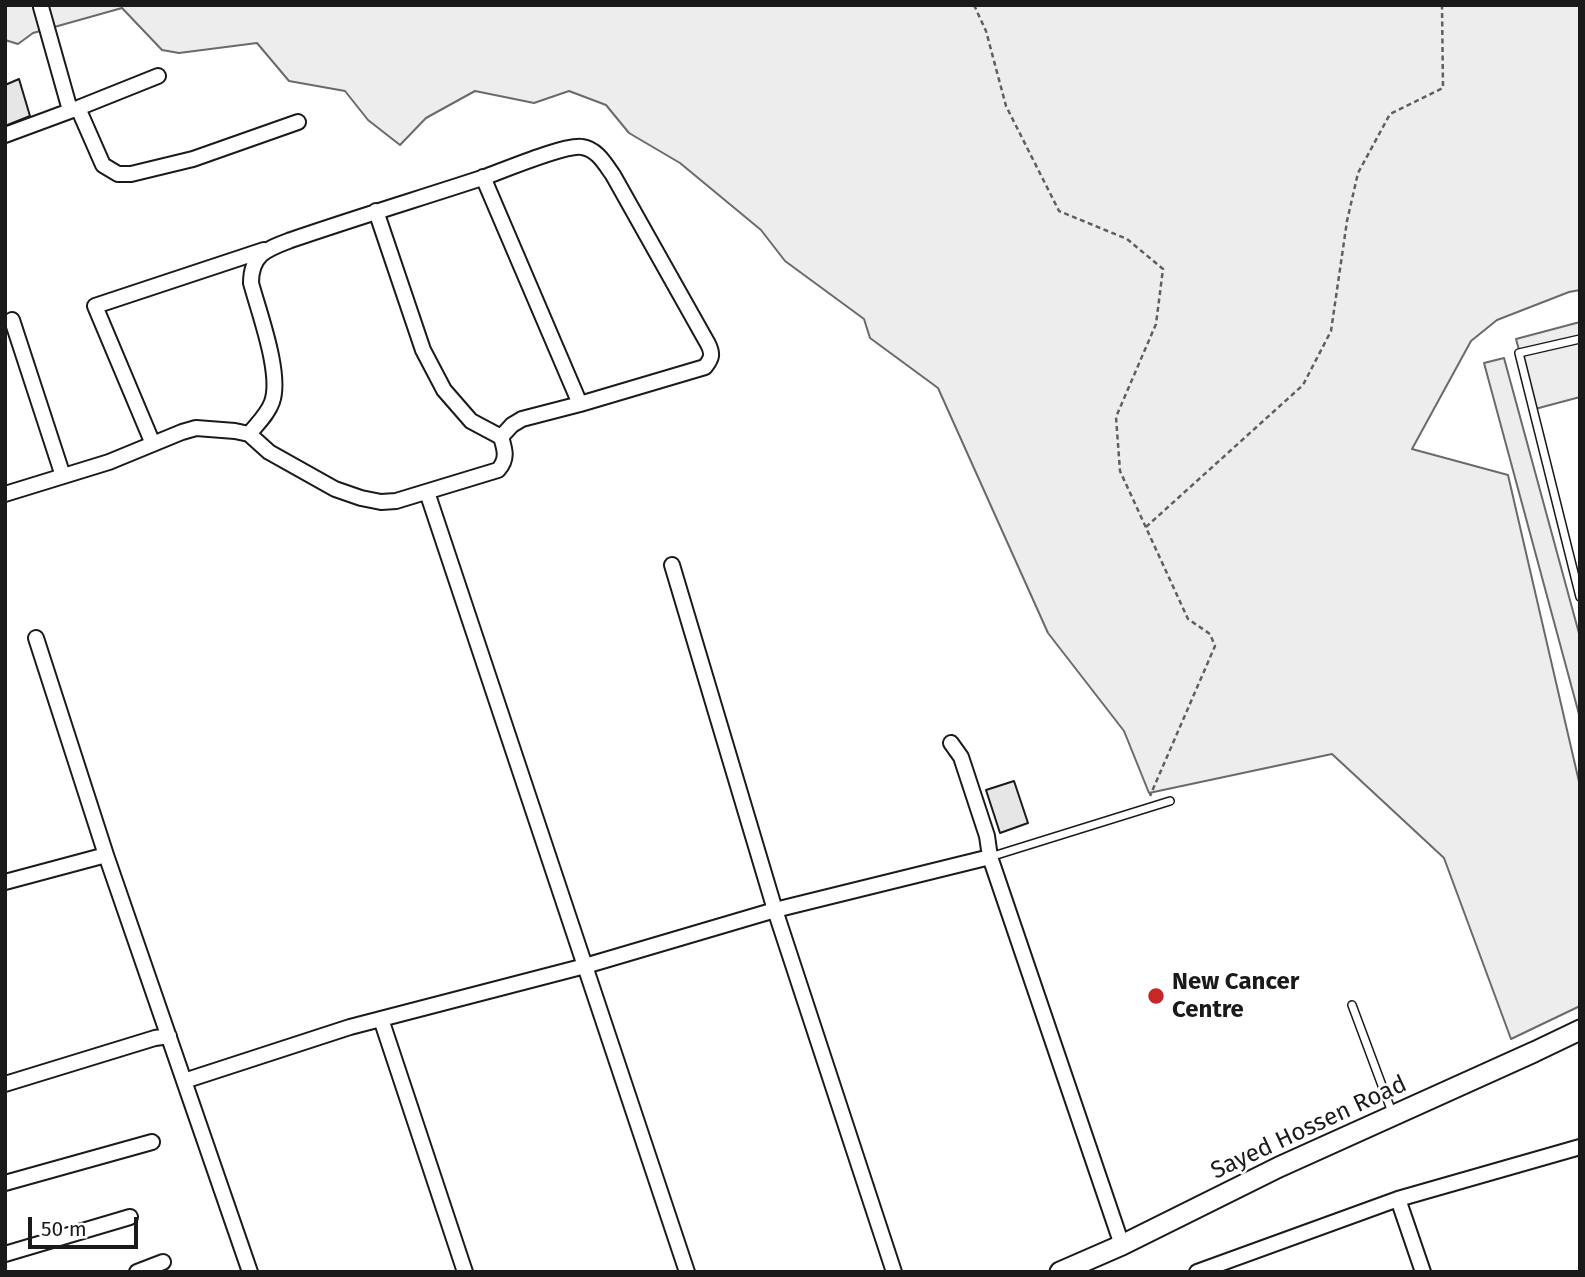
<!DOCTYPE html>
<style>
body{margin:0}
#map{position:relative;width:1585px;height:1277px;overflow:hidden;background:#fff;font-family:"Fira Sans",sans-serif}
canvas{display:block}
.frame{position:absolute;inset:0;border:7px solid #1a1a1a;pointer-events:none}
.scale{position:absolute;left:28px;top:1217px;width:110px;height:32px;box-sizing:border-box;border:4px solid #1a1a1a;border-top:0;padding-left:9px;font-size:21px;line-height:24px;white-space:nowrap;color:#1a1a1a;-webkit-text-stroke:5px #fff;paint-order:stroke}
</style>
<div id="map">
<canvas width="1585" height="1277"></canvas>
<div class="frame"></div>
<div class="scale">50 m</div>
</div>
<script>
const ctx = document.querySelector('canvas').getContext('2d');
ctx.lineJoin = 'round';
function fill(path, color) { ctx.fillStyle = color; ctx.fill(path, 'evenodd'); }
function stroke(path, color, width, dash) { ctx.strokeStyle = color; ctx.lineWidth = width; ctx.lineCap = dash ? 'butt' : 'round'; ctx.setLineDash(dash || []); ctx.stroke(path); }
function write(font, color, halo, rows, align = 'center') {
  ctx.font = font + ' "Fira Sans",sans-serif'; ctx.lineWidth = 5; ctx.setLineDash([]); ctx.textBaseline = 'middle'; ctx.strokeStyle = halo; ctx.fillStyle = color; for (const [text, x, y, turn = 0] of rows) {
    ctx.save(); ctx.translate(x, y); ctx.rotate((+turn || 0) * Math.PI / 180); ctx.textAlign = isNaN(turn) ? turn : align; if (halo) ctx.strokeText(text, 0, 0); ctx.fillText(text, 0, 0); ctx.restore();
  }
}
const built = new Path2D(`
 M5,5H1580V290L1569,292L1497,320L1471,341L1412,449L1508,475L1580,786V1006L1511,1039L1444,858L1332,754L1149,793L1124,731L1048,633L938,388L870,338L864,319L785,261L761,230L680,163L629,133L606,105L569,91L534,103L475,91L426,118L400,145L368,120L345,91L289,81L257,43L179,53L162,50L122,8L33,33L18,44L5,40Z
 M1580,322V397L1535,409L1516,339Z
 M1504,358L1580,637V718L1484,363Z`);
const building = new Path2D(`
 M19,79L30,116L5,126V85Z
 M1014,781L1028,823L1000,833L986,790Z`);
const path = new Path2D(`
 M974,5L986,31L1006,106L1059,211L1127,239L1163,269L1156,324L1116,417L1120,471L1188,619L1210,634L1215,646L1150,796
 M1146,527L1303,385L1331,331L1347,221L1358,173L1390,114L1443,88L1442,5`);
const lane = new Path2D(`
 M1580,339L1519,353L1580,597
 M990,857L1170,801
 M1352,1005L1393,1115`);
const street = new Path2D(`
 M41,7L70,110
 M78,108L158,76
 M5,135L78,108L103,165L118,174H131L193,159L298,122
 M483,177L580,404
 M12,320L63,476
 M249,434C257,424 268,414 272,402C282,374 259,313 251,283C251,254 267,249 291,240C355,218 421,198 485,177C504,170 566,144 582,147C597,149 605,164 613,175L708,344C713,354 712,358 705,367L580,404L522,419L512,425L501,437
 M249,434L269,452L335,489L361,498L381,502L396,501L498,470C508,459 505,450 501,437L471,421L444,390L423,350L376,211
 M153,444L95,306L264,250
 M427,492L687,1272
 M5,494L109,462L182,432L196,428L235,431L249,434
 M672,565L775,910L894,1272
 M36,638L106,855L250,1272
 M951,743L961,757L987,836L990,857L1122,1245
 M5,882L106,855
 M381,1019L465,1272
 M184,1081L350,1027L585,966L775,910L990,857
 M5,1084L155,1038L169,1036
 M5,1183L152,1142
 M1398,1199L1423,1272
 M5,1254L130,1217
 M137,1272L163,1262
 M1197,1272L1398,1199L1580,1147`);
const secondary = new Path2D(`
 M1060,1272L1122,1245L1279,1167L1534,1052L1580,1030`);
const markers = [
 [1156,996,9,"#c62828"]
];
const poiNames = [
 ["New Cancer",1172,982],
 ["Centre",1172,1010]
];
const streetNames = [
 ["Sayed Hossen Road",1309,1128,-25]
];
fill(built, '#ededed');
stroke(built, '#6a6a6a', 2);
fill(building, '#e6e6e6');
stroke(building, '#1a1a1a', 2);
stroke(lane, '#1a1a1a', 10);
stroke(street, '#1a1a1a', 18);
stroke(secondary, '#1a1a1a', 23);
stroke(path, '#5f5f5f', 2.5, [5, 3.5]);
stroke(lane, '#fff', 7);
stroke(street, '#fff', 14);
stroke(secondary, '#fff', 19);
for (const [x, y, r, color] of markers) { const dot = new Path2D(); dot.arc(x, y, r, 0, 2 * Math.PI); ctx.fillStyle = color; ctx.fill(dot); stroke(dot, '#fff', 2.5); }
write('bold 24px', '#1a1a1a', '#fff', poiNames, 'left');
write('24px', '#1a1a1a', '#fff', streetNames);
</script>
